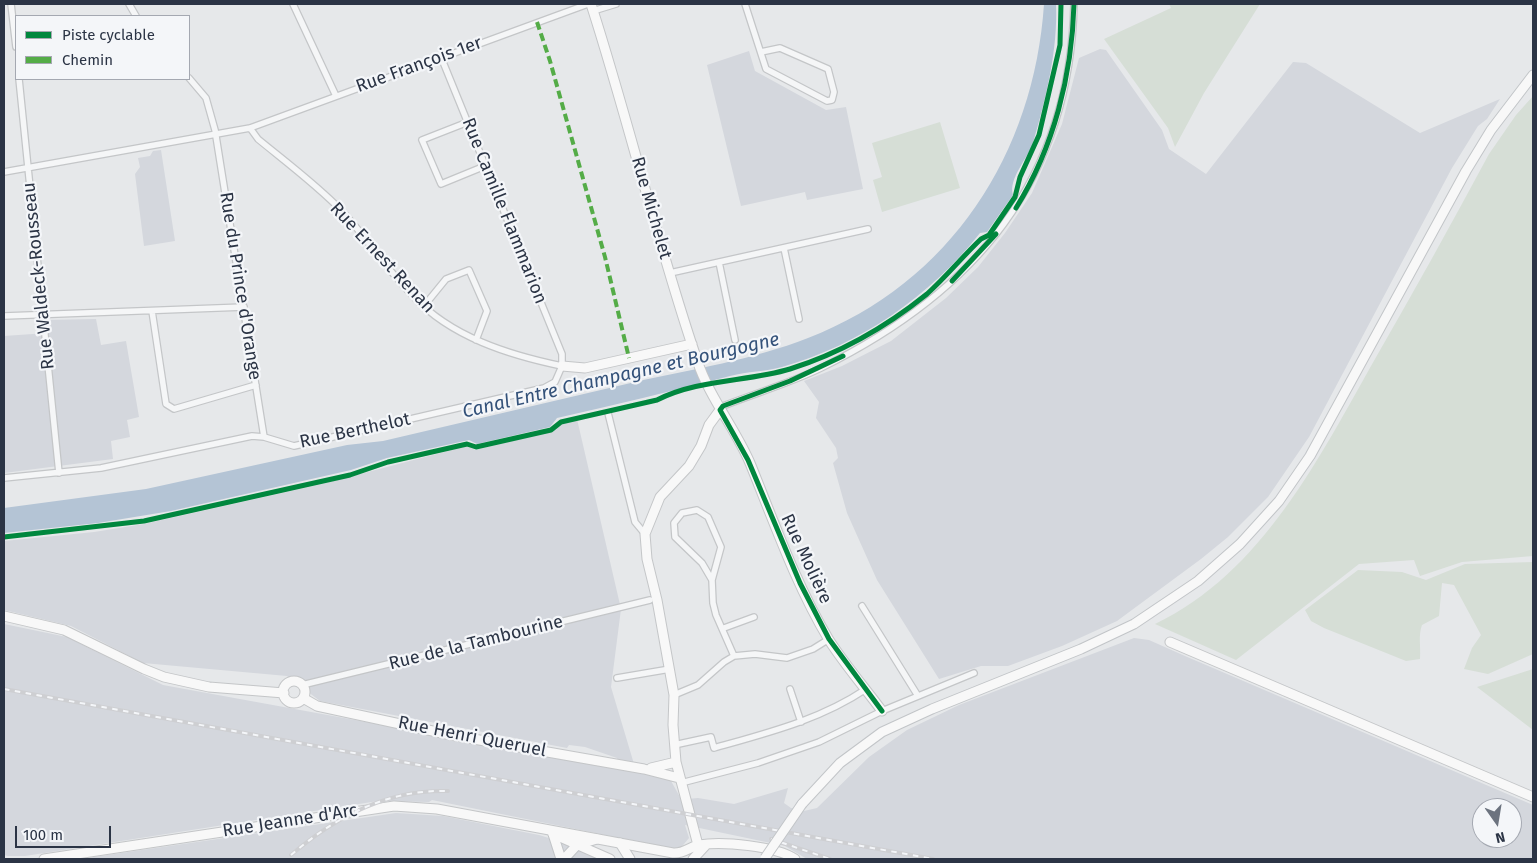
<!DOCTYPE html>
<meta charset="utf-8">
<style>
body{margin:0}
#map{position:relative;width:1537px;height:863px;overflow:hidden;background:#e6e8ea;font-family:"Fira Sans",sans-serif}
canvas{display:block}
.frame{position:absolute;inset:0;border:5px solid #2b3445;pointer-events:none}
.legend{position:absolute;left:15px;top:15px;width:175px;height:65px;box-sizing:border-box;background:#f4f6f9;border:1px solid #a4a8b1;margin:0;padding:6px 9px;list-style:none;font-size:15px;color:#2b3445}
.legend li{display:flex;align-items:center;gap:10px;height:25px}
.legend b{width:25px;border:1px solid #a4a8b1}
.north{position:absolute;left:1472px;top:798px;width:50px;height:50px;box-sizing:border-box;background:#f4f6f9;border:1px solid #a4a8b1;border-radius:50%;rotate:167deg;font-size:14px;font-weight:700;line-height:20px;text-align:center;color:#2b3445}
.north::after{content:'';display:block;margin:auto;width:18px;height:22px;background:#6c737f;clip-path:polygon(50% 0,100% 100%,50% 72%,0 100%)}
.scale{position:absolute;left:15px;top:826px;width:96px;height:22px;box-sizing:border-box;border:2px solid #2b3445;border-top:0;padding-left:6px;font-size:15px;line-height:18px;white-space:nowrap;color:#2b3445;-webkit-text-stroke:4px #f4f6f9;paint-order:stroke}
</style>
<div id="map">
<canvas width="1537" height="863"></canvas>
<div class="frame"></div>
<ul class="legend">
<li><b style="height:6px;background:#00873e"></b>Piste cyclable</li>
<li><b style="height:6px;background:#54ac47"></b>Chemin</li>
</ul>
<div class="north">N</div>
<div class="scale">100 m</div>
</div>
<script>
const ctx = document.querySelector('canvas').getContext('2d');
ctx.lineJoin = 'round';
function fill(path, color) { ctx.fillStyle = color; ctx.fill(path, 'evenodd'); }
function stroke(path, color, width, dash) { ctx.strokeStyle = color; ctx.lineWidth = width; ctx.lineCap = dash ? 'butt' : 'round'; ctx.setLineDash(dash || []); ctx.stroke(path); }
function write(font, color, halo, rows, align = 'center') {
  ctx.font = font + ' "Fira Sans",sans-serif'; ctx.lineWidth = 4.5; ctx.setLineDash([]); ctx.textBaseline = 'middle'; ctx.strokeStyle = halo; ctx.fillStyle = color; for (const [text, x, y, turn = 0] of rows) {
    ctx.save(); ctx.translate(x, y); ctx.rotate((+turn || 0) * Math.PI / 180); ctx.textAlign = isNaN(turn) ? turn : align; if (halo) ctx.strokeText(text, 0, 0); ctx.fillText(text, 0, 0); ctx.restore();
  }
}
const built = new Path2D(`
 M1100,49L1106,50L1162,130L1169,149L1206,174L1293,62L1306,63L1420,133L1500,99L1487,119L1478,126L1452,168L1309,437L1268,497L1228,537L1201,559L1117,621L1062,646L1008,666H981L939,679L877,580L847,513L833,463L838,458L836,448L816,418L819,402L804,381L842,366L891,341L946,298L978,267L1005,233L1032,193L1062,124L1079,58Z
 M749,51L755,71L826,110L846,107L863,189L807,200L805,192L741,206L707,65Z
 M161,150L175,241L144,246L135,174L140,167L138,158L150,156L153,151Z
 M96,319L101,345L126,341L139,417L127,420L130,437L111,441L113,459L4,473V336L47,333L45,320Z
 M577,419L621,609L611,687L634,764L618,762L617,758L585,747L569,745L567,748L320,701L287,676L143,663L71,626L4,610V541L94,532L144,524L322,484L467,446L475,450L553,431L563,422Z
 M4,624L67,637L163,685L646,773L671,781L680,797L687,799L698,798L734,804L788,788L784,803L791,808L804,811L817,808L869,757L907,730L959,705L1134,638L1149,640L1185,656L1533,805V859H807L785,846L685,825L689,838L679,850L432,800L429,802L378,801L25,856H8L4,855ZM1482,808H1512V838H1482Z
 M396,813L443,816L539,835L617,859H80Z`);
const green = new Path2D(`
 M1169,4H1260L1204,93L1175,147L1168,128L1104,39L1171,8Z
 M1533,96V556L1462,562L1420,576L1414,560L1359,564L1236,660L1155,624C1262,573 1319,458 1375,359C1414,291 1452,223 1489,154L1516,115Z
 M940,122L960,188L882,212L873,180L882,177L872,143Z
 M1533,562V654L1488,674L1464,669L1472,648L1481,635L1454,585L1442,583L1439,616L1422,625C1418,636 1421,646 1420,659L1406,661L1324,628L1311,621L1305,610L1358,570L1402,572L1426,580L1465,564Z
 M1533,669V730L1477,687Z`);
const water = new Path2D(`
 M1044,4H1056C1058,50 1046,98 1033,143C1028,158 1008,179 1013,195L987,232L980,233C930,296 860,345 782,367C765,372 748,371 730,376C673,391 615,405 557,418L550,427L477,444L469,440L387,458L351,470L171,511L98,523L4,533V508L146,489L347,445L383,441C467,421 551,402 635,382C693,369 752,360 808,338C951,283 1034,153 1044,4Z`);
const street = new Path2D(`
 M11,4L16,47
 M129,4L136,16
 M293,4L336,96
 M745,4L766,69L827,101L832,100L834,92L828,69L780,48L761,52
 M593,11L616,4
 M189,78L206,98L215,130L264,437
 M19,79L59,473
 M468,122L422,140L441,184L485,166
 M250,128L258,139C286,162 317,185 342,211C367,238 387,270 413,296C451,337 509,355 562,366
 M4,172L250,128L588,4
 M784,248L799,319
 M719,262L735,340
 M670,273L868,229
 M424,306L446,279L469,270L487,311L476,340
 M152,311L166,404L174,409L256,385
 M4,316L244,307
 M720,410L723,406C756,393 790,383 821,368C975,292 1070,181 1074,4
 M608,413L635,522L645,534
 M4,478L101,468L252,436L264,437L294,446L544,388L555,382L562,366V354L441,57
 M712,580L721,547L708,517L697,510L682,513L674,523L675,537L702,563L712,580L713,603L716,615L734,656
 M862,606L918,696
 M724,628L754,617
 M617,678L670,669
 M302,685L650,600
 M790,689L801,722
 M674,695L698,685L724,662L734,656L755,654L787,658L813,649L829,639
 M674,745L711,737L714,748C767,733 820,720 866,689
 M681,783L758,763L819,742L882,711L974,673`);
const secondary = new Path2D(`
 M591,4C629,122 657,243 697,360C709,397 735,428 750,463C774,522 796,585 829,640C845,665 865,688 882,711
 M562,366L585,368L692,344
 M4,616L64,630L144,669L164,677L209,687L284,693
 M1170,642L1533,797
 M283 692a11 11 0 1 1 22 0a11 11 0 1 1-22 0Z
 M303,698L317,706L451,735L644,769L679,778
 M651,768L676,762
 M553,834L610,859
 M698,845L676,762L673,725L674,695L657,600L647,559L645,534L660,497L689,466L701,446L709,425L720,410
 M44,859L394,806L437,809L673,853C684,854 689,847 699,845C722,841 776,846 795,859
 M693,859L706,845`);
const primary = new Path2D(`
 M802,804L840,763L882,732L932,709L1081,649L1134,624L1198,581L1240,544L1279,501L1310,456L1466,171L1491,130L1533,75
 M553,834L561,859
 M620,843L630,859
 M564,859L577,845L597,839`);
const rail = new Path2D(`
 M4,689L933,859
 M771,839L830,859
 M291,855C335,817 388,789 448,791`);
const primaryBridge = new Path2D(`
 M765,858L802,804`);
const quiet = new Path2D(`
 M537,22L550,61L605,257L629,358`);
const cycleway = new Path2D(`
 M1016,208C1054,147 1072,75 1074,4
 M952,281L996,234
 M843,356L790,381L723,406L720,410L748,460L800,583L829,639L882,711
 M4,537L144,521L350,475L388,462L467,444L476,447L551,430L561,422L657,400C698,379 747,382 790,369C841,353 886,327 927,294C946,277 962,257 981,239L989,235L1015,197L1020,177L1039,135L1060,45L1061,4`);
const streetNames = [
 ["Rue François 1er",419,65,-20],
 ["Rue Michelet",651,208,74],
 ["Rue Camille Flammarion",504,211,68],
 ["Rue Ernest Renan",382,258,47],
 ["Rue Waldeck-Rousseau",39,276,-96],
 ["Rue du Prince d'Orange",240,286,81],
 ["Rue Berthelot",355,431,-12],
 ["Rue Molière",806,559,65],
 ["Rue de la Tambourine",476,643,-14],
 ["Rue Henri Queruel",472,737,11],
 ["Rue Jeanne d'Arc",290,821,-9]
];
const waterNames = [
 ["Canal Entre Champagne et Bourgogne",621,376,-13]
];
fill(built, '#d4d7dd');
fill(green, '#d6ded6');
fill(water, '#b4c4d5');
stroke(street, '#c4c6c8', 8);
stroke(secondary, '#c4c6c8', 11);
stroke(primary, '#c2c5c8', 11);
stroke(street, '#f5f6f7', 5.5);
stroke(secondary, '#f8f8f8', 9);
stroke(primary, '#f8f8f8', 9);
stroke(rail, '#cecfd2', 4);
stroke(rail, '#f4f6f9', 2, [5.5]);
stroke(primaryBridge, '#c2c5c8', 11, []);
stroke(primaryBridge, '#f8f8f8', 9);
stroke(quiet, '#54ac47', 4, [8, 4]);
stroke(cycleway, '#00873e', 5);
write('18px', '#2b3445', '#f4f6f9', streetNames);
write('italic 19px', '#34527a', '#f4f6f9', waterNames);
</script>
